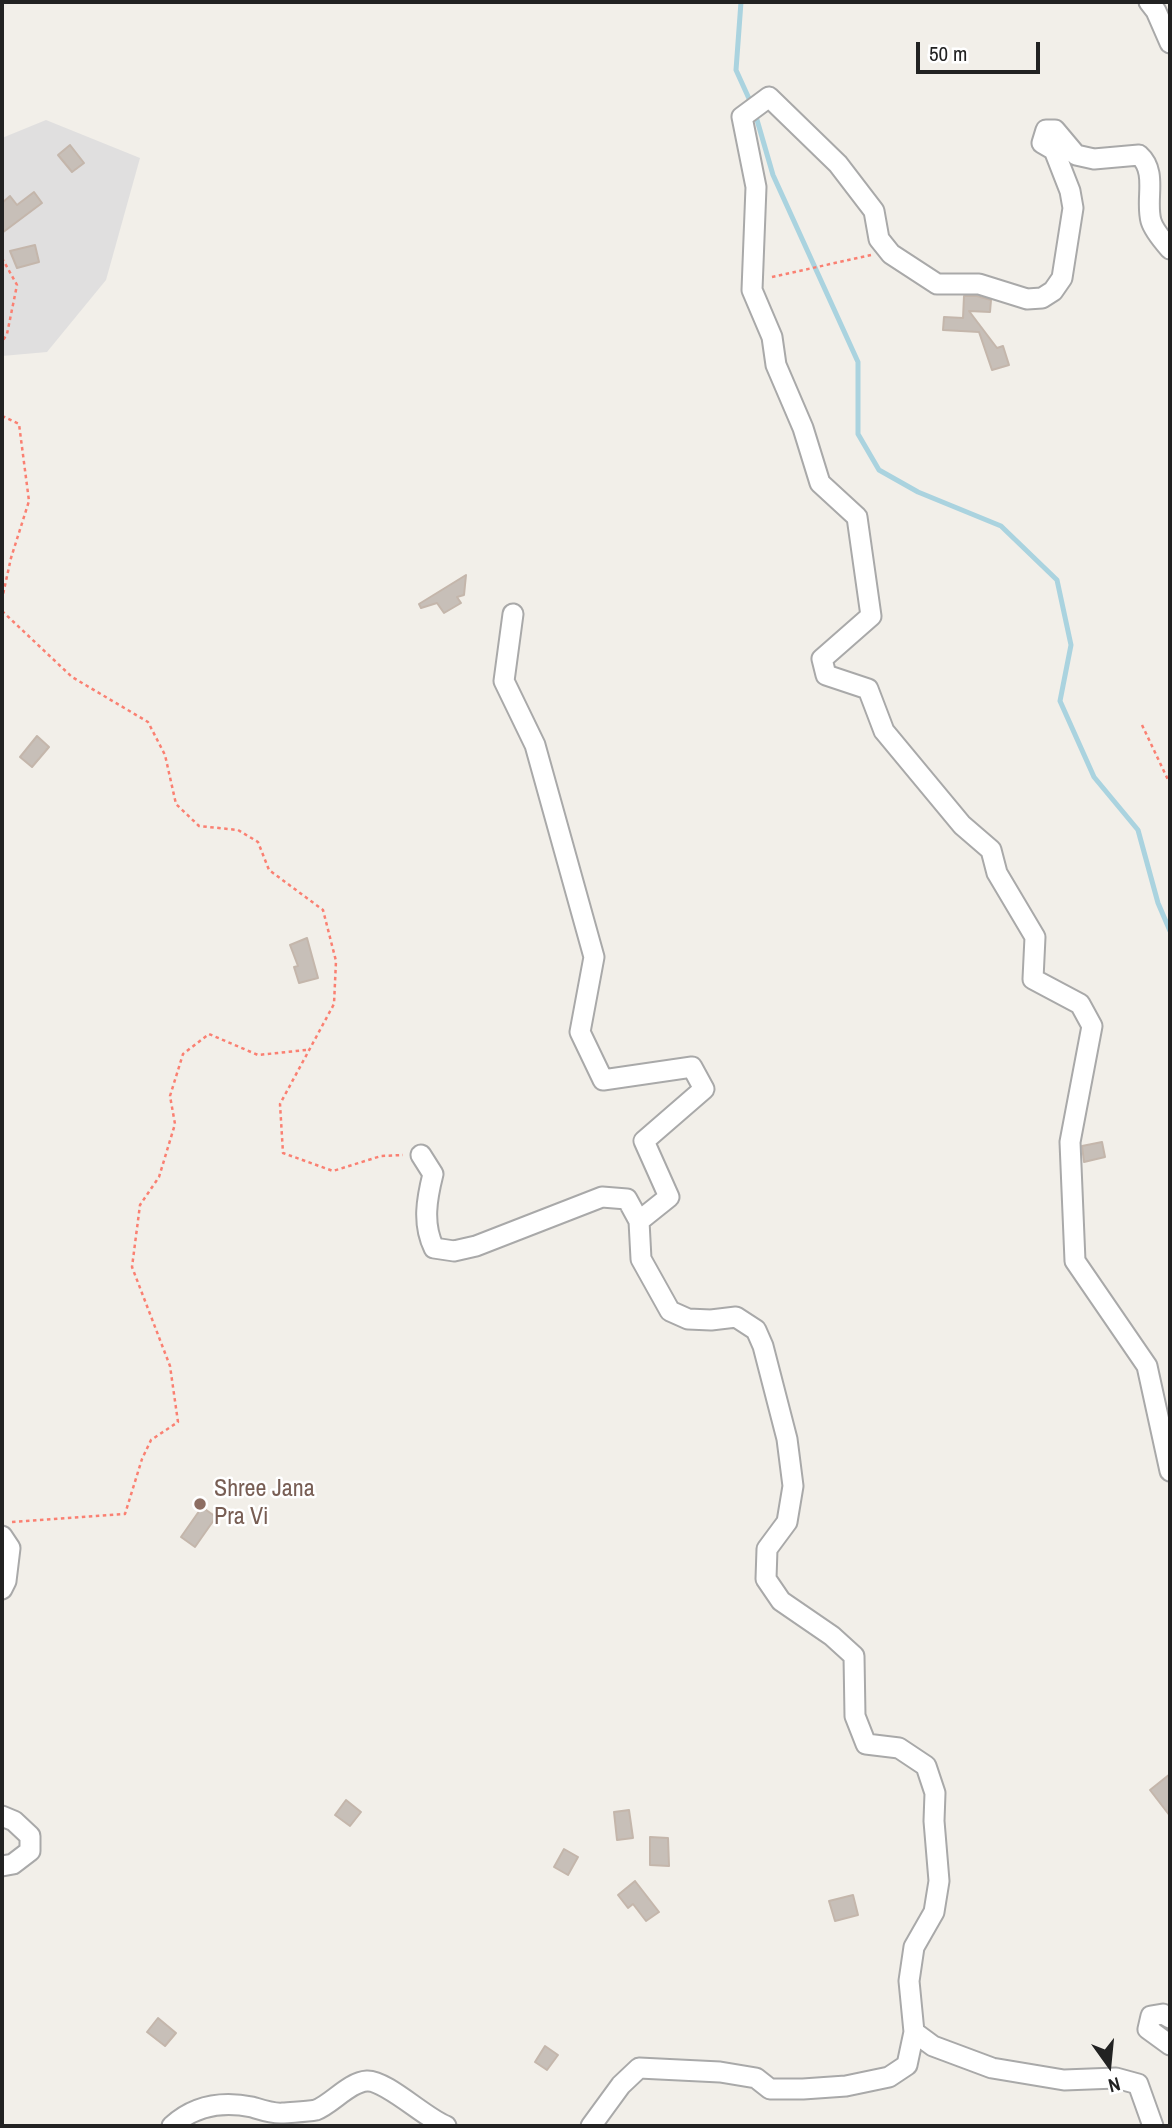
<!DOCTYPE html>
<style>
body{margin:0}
#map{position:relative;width:1172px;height:2128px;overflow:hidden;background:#f2efe9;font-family:"Archivo Narrow",sans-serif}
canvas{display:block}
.frame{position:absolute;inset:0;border:4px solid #222;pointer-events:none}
.north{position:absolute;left:1074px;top:2030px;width:70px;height:70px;-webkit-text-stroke:5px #fff;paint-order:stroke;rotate:165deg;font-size:19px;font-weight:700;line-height:28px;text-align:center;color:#222}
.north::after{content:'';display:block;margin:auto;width:24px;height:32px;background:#222;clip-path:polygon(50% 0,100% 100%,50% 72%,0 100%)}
.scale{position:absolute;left:916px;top:42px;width:124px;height:32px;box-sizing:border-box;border:4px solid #222;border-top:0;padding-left:9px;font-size:21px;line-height:24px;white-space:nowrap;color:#222;-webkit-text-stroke:5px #fff;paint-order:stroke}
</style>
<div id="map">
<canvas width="1172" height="2128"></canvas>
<div class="frame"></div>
<div class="north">N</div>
<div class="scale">50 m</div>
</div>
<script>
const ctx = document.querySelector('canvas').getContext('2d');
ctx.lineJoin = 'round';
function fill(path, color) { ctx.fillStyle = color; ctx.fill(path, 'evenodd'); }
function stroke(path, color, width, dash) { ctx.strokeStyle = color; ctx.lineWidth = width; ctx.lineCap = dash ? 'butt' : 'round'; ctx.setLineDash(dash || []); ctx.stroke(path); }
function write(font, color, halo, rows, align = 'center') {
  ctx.font = font + ' "Archivo Narrow",sans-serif'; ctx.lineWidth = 5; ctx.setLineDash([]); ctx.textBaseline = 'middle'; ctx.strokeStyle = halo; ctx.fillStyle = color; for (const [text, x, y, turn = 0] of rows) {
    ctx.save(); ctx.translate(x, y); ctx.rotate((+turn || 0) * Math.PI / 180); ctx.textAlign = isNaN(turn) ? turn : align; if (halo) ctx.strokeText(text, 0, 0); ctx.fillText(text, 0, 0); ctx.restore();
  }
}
const residential = new Path2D(`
 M46,120L140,158L106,280L47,352L2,356V138Z`);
const stream = new Path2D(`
 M741,2L736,70L751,103
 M755,113L773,175L858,362V434L879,470L918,492L1001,526L1057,580L1071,645L1060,701L1094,777L1138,830L1158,903L1170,931`);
const building = new Path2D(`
 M70,145L84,163L72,172L58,155Z
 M34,192L42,203L2,233V203L10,196L17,205Z
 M35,245L39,262L17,268L10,251Z
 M964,296H977L991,300L990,312L969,311L997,348L1003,346L1009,365L992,370L979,332L943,330L944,317L963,318Z
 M466,575L464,595L457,597L461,603L444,613L437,603L421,608L419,604Z
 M37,736L49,747L32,767L20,757Z
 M307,938L318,978L299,983L294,967L298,966L290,945Z
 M1102,1142L1105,1157L1084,1162L1082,1146Z
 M202,1507L216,1517L195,1547L181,1537Z
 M1170,1774V1816L1150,1790Z
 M346,1800L361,1812L350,1826L335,1815Z
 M629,1810L633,1838L617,1840L614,1812Z
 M650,1837L668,1838L669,1866L650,1865Z
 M564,1849L578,1857L568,1875L554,1867Z
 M635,1881L659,1912L646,1921L633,1904L628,1908L618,1895Z
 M853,1895L858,1915L835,1921L829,1901Z
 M158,2018L176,2033L165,2046L147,2032Z
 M545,2046L558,2055L547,2070L535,2062Z`);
const path = new Path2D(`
 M2,258L17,285L7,334L2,342
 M772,277L871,255
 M2,416L19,424L29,501L11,558L2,599
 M2,611L72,677L148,722L165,755L176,804L199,826L238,830L258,842L269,870L323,910L336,961L334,1004L280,1104L283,1153L333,1171L381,1156L403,1155
 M1142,725L1170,784
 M12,1522L125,1514L142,1459L151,1440L178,1422L170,1366L132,1267L140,1205L159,1177L175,1124L170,1096L183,1054L209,1034L258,1055L306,1050`);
const street = new Path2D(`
 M1149,2L1156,11L1170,43
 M1170,249C1164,242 1154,231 1151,221C1145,199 1158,172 1139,155L1094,159L1076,155L1055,130H1046L1042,143L1054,150L1070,191L1073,208L1062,278L1053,291L1042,298L1027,299L979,284H937L891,254L879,239L874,211L838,164L769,97L742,117L756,187L752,290L772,337L776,365L803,428L820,483L857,517L871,616L822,659L826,675L868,689L884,731L962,825L991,850L997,873L1035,937L1033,979L1080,1004L1092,1026L1070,1142L1075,1261L1147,1366L1170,1471
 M513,614L504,681L535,745L594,957L580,1032L603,1080L692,1067L704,1089L644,1141L669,1197L639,1221
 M421,1155L433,1174C427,1198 422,1224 434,1248L454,1251L476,1246L602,1197L627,1199L639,1221L641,1259L670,1311L688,1319L711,1320L736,1317L756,1330L763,1346L787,1439L793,1486L787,1522L767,1549L766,1579L781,1601L832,1636L854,1656L855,1716L866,1744L899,1748L926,1766L935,1793L934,1821L939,1881L934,1912L914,1947L909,1981L914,2032L907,2065L889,2077L846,2086L803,2089H770L756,2078L720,2072L639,2068L621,2085L591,2126
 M2,1536L10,1548L6,1581L2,1589
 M2,1816L14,1821L30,1836V1851L13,1864L2,1866
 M1170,2018L1163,2014L1151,2016L1148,2029L1170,2045
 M914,2032L933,2046L992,2068L1064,2080L1116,2078L1138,2084L1153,2126
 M172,2126C195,2105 222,2101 252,2107C262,2110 273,2114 283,2113C293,2112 306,2112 316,2110C332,2104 349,2082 367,2081C386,2080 425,2118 446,2126`);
const markers = [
 [200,1504,7,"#8d6e63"]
];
const educationNames = [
 ["Shree Jana",214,1490],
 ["Pra Vi",214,1518]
];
fill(residential, '#e0dfdf');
stroke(stream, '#aad3df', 5);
fill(building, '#c7bfb8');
stroke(building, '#c4b6ab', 2);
stroke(street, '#a9a9a9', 23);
stroke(path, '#fa8072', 2.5, [3.5, 3.5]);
stroke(street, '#fff', 19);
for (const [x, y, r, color] of markers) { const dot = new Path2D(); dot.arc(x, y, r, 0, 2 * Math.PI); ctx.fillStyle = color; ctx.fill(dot); stroke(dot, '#fff', 2.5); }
write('24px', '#785e54', '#fff', educationNames, 'left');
</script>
